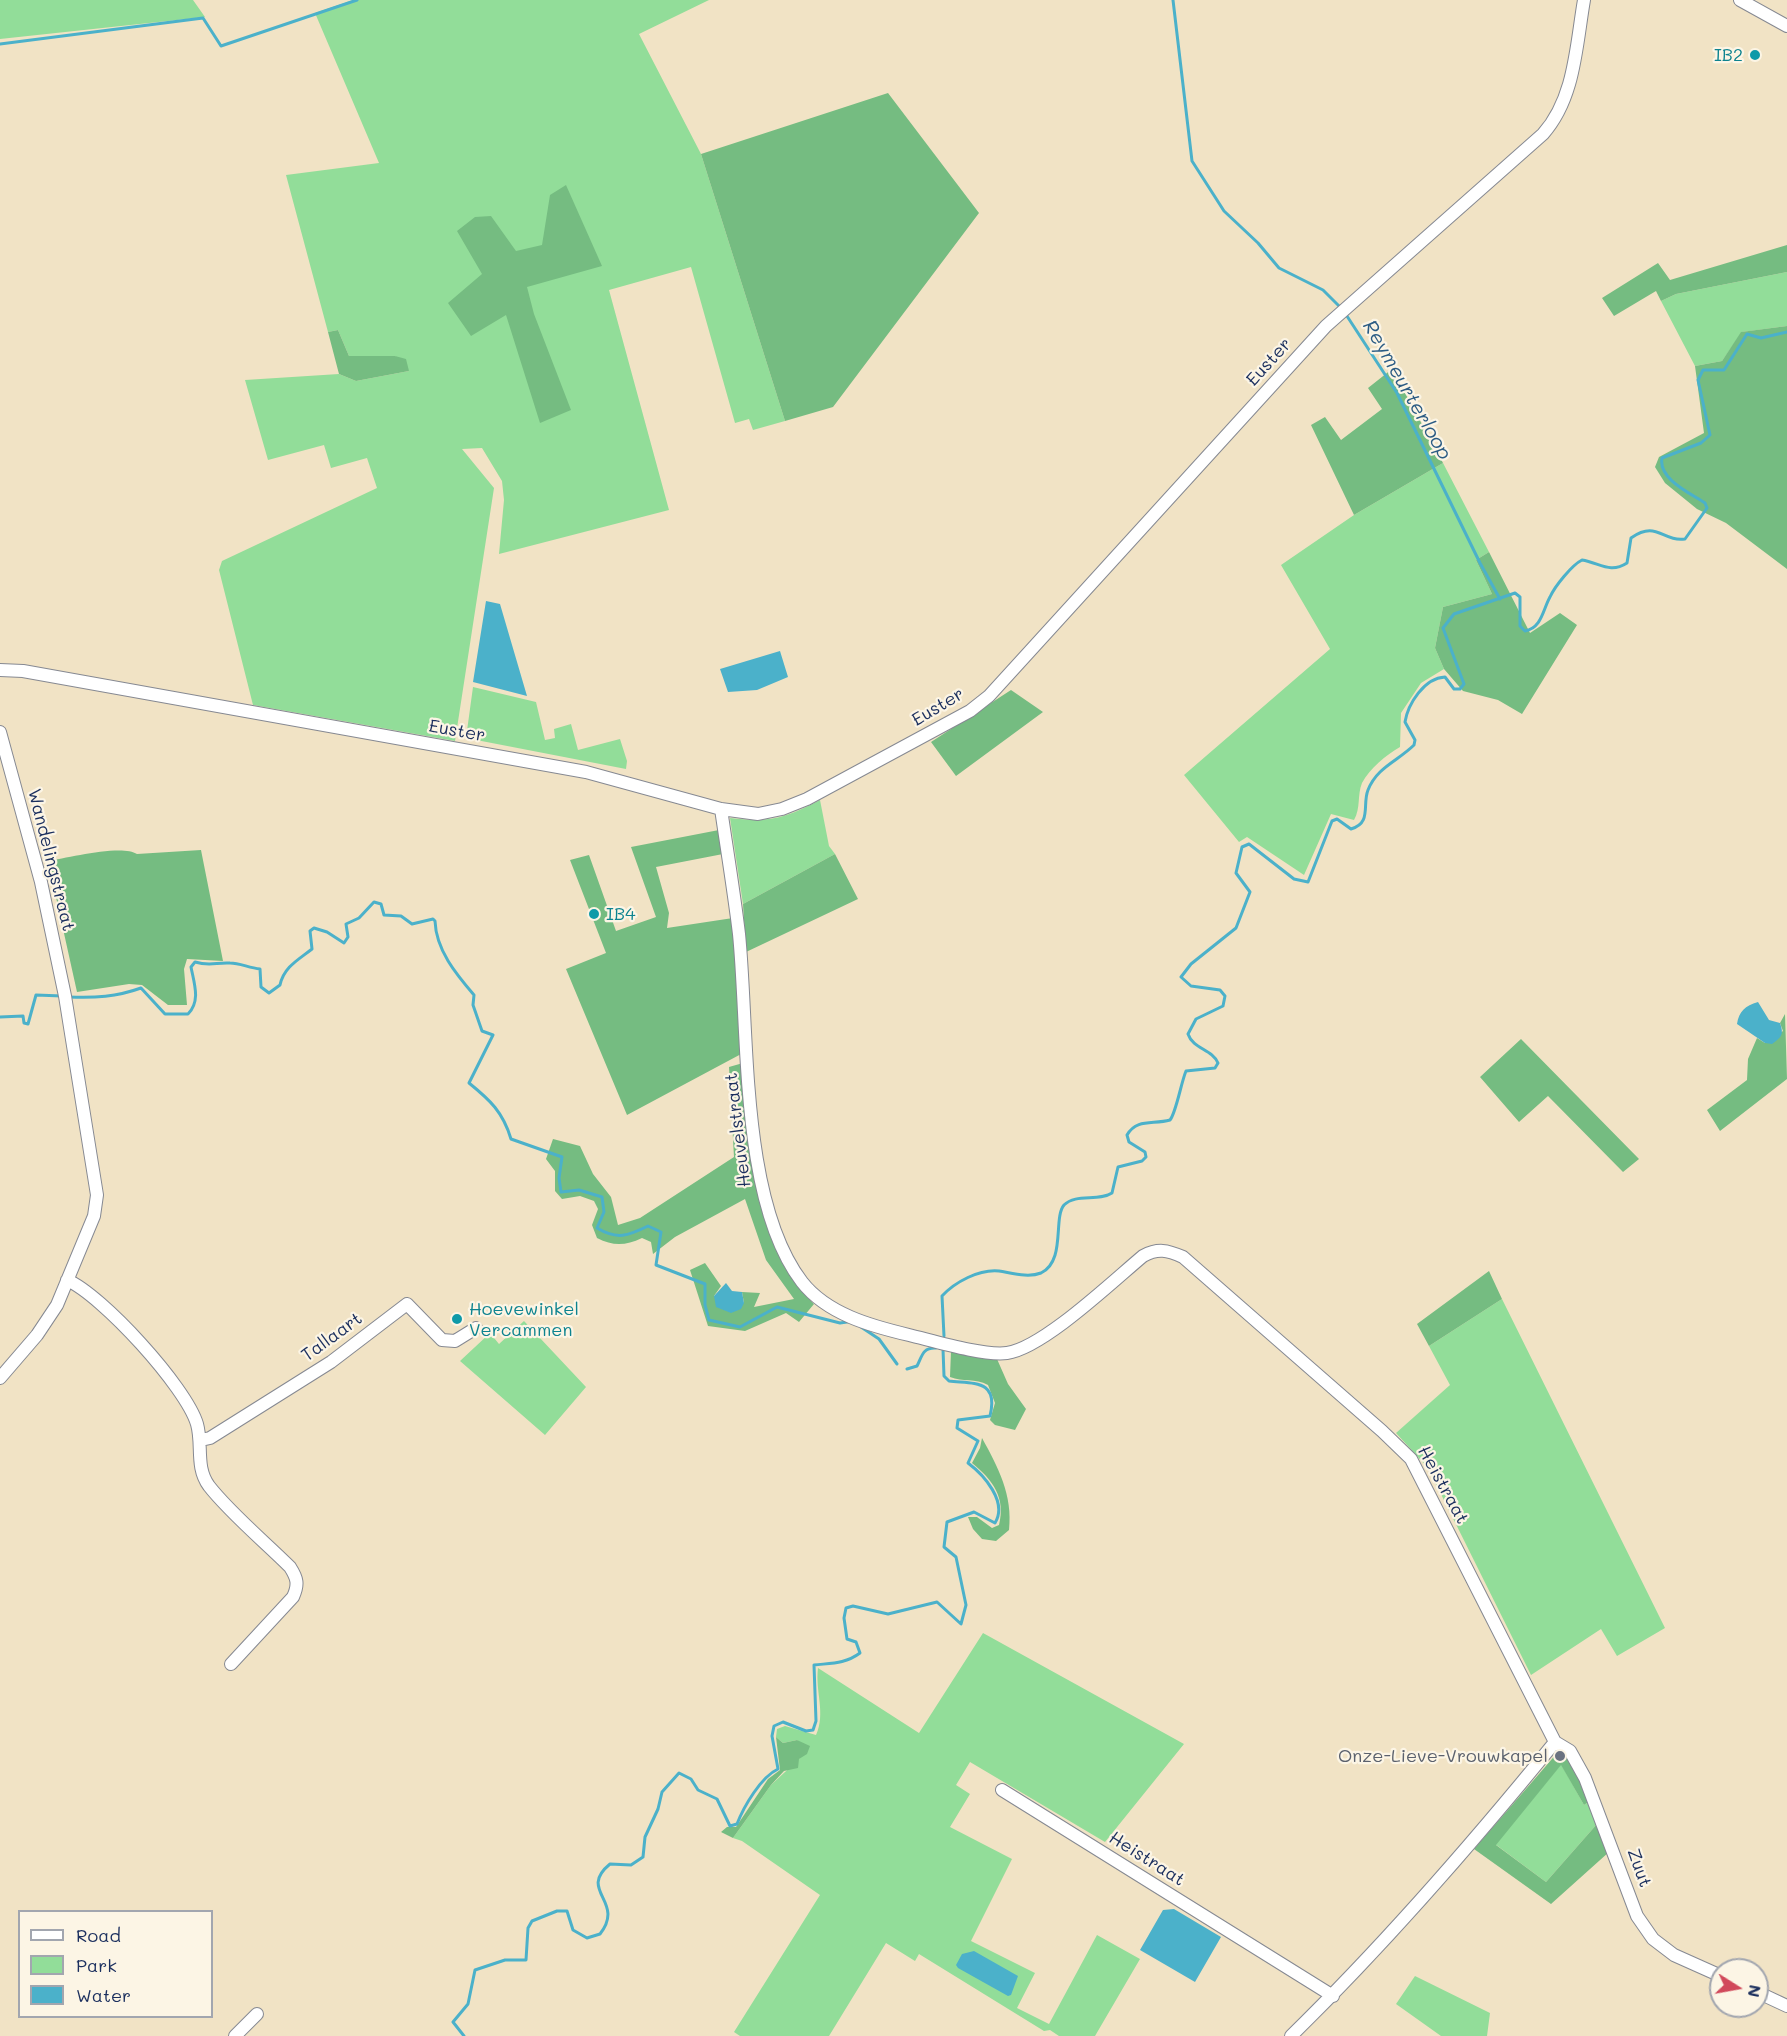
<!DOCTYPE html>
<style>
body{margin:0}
#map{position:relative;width:1787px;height:2036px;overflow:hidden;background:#f1e3c5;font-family:Mali,sans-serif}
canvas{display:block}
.legend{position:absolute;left:18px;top:1910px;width:195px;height:108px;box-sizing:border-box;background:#fcf5e5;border:2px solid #a2a6af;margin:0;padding:8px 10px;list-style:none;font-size:18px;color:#1b2f5e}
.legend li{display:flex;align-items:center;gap:12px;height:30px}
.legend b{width:30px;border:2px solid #a2a6af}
.north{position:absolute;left:1709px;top:1958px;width:60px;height:60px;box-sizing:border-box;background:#fcf5e5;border:2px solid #a2a6af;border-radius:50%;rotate:101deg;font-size:16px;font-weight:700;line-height:24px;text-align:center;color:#1b2f5e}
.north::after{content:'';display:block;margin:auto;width:21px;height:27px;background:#d1495b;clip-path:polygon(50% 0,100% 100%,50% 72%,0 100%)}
</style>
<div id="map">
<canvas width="1787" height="2036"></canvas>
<ul class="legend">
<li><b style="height:8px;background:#fff"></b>Road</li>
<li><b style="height:16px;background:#92dd99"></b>Park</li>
<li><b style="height:16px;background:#4bb1ca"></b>Water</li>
</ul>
<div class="north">N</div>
</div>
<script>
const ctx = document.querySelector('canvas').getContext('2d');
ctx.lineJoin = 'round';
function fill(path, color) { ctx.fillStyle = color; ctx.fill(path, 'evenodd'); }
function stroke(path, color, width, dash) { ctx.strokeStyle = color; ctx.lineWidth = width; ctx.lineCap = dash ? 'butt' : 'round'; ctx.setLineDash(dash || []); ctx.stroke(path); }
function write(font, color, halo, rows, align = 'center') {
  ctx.font = font + ' Mali,sans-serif'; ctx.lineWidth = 4.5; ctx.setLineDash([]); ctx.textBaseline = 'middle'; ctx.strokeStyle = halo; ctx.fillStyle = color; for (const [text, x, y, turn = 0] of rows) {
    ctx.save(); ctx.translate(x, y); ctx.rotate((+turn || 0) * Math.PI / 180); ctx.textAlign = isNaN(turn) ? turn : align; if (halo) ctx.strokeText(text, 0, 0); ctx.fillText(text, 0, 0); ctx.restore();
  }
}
const green = new Path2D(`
 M0,0H193L205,17L0,39Z
 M353,0H709L639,34L701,154L785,421L753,430L749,419L735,423L691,267L609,290L669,510L499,554L504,500L502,481L482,448L462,449L494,488L455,741L253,705L219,570L222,561L377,488L367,458L331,468L324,445L268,460L245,380L339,374L356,381L409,371L395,356H349L338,330L328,332L286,175L379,163L315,13Z
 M1787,272V326L1742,332L1722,361L1695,366L1661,301L1676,294Z
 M1443,463L1489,552L1476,560L1492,594L1443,607L1435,648L1444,669L1421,683L1401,713L1400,747C1386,755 1370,768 1362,783C1357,795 1361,808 1354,820L1331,814L1304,875L1247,837L1239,842L1184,775L1330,649L1281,565L1354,515Z
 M473,687L536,702L545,740L555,738L554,729L571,724L578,750L620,739L627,761L626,769L466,738Z
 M820,800L829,846L835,854L743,904L730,818C769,823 786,818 820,800Z
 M1502,1299L1665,1628L1617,1656L1601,1629L1531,1675L1428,1468L1396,1433L1450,1385L1429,1346Z
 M524,1321L586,1387L545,1435L460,1361L490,1333L499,1344Z
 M983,1633L1184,1744L1105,1842L970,1762L956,1785L970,1794L950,1827L1012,1859L971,1941L1035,1973L1017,2008L1049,2024L1097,1935L1140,1959L1095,2036H1059L1050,2030L1044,2031L919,1954L915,1961L886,1943L829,2036H740L734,2032L820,1895L742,1841L733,1838L771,1785L799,1759L805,1746L797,1740L783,1743L776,1737L777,1729L785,1726L816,1735C826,1713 815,1692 818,1668L919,1733Z
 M1561,1764L1584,1805L1590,1801L1597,1824L1546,1882L1495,1844Z
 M1415,1976L1490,2013L1487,2036H1441L1396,2004Z`);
const forest = new Path2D(`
 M888,93L979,213L833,407L785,421L701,154Z
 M566,185L602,266L527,287L534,314L571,410L540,423L506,315L471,336L448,303L482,274L457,231L475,217L491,216L516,251L542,245L550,195Z
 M1787,245V272L1676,294L1661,301L1656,291L1614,316L1602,298L1658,263L1670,280Z
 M1787,326V569L1726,523L1697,509L1665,483L1655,467L1659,457L1704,433L1695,366L1722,361L1741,332Z
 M338,330L349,356H395L406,359L409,371L356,381L339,374L328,332Z
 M1392,369L1443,463L1354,515L1311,425L1325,417L1341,440L1382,409L1368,388Z
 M1489,552L1530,633L1560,613L1577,625L1522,714L1498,700L1463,691L1444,669L1435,648L1443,607L1492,594L1476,560Z
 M1011,690L1043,712L956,776L931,742Z
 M719,830L723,854L656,867L669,913L667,928L733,918L743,1053L627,1115L566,969L606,953L570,860L589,855L616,931L656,917L631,847Z
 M201,850L223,961L187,959L184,969L187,1005H168L142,985L129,984L77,992L48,861C67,858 122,844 137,854Z
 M835,854L858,899L746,952L743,904Z
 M1785,1014L1787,1079L1720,1131L1707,1110L1747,1080L1748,1059L1757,1038L1765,1043L1783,1031L1780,1023Z
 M1521,1039L1639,1159L1623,1172L1548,1096L1519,1122L1480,1077Z
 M743,1063L757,1191L775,1242L804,1294L814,1304L799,1322L786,1313L745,1331L708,1326L690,1270L705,1263L721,1286L714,1296L744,1303L742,1292L760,1293L754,1307L794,1299L766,1260L745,1199L675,1237L653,1254L651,1242L642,1238C625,1246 613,1246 597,1238L592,1225L598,1209L594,1201L580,1196L562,1199L555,1191V1171L546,1159L553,1139L580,1146L593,1174L611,1197L618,1225L640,1218L734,1157L729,1067Z
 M1489,1271L1502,1299L1429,1346L1417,1324Z
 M951,1351L997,1359L1008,1384L1026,1409L1015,1430L995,1425L990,1420L995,1403L988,1385C975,1378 963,1382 950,1377Z
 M982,1438C998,1467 1013,1495 1009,1530L996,1541L982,1539L973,1529L968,1517H977L992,1528L999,1525C1006,1498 993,1480 972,1463L980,1448Z
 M776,1737L783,1743L797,1740L810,1746L807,1754L799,1759L798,1768L784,1771L771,1785L733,1838L721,1832L727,1827H736L768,1779L780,1770Z
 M1558,1752H1564L1590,1801L1584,1805L1561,1765L1496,1845L1546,1882L1597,1824L1609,1852L1551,1904L1474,1849Z`);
const water = new Path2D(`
 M486,601L500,604L527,696L473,682Z
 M780,651L788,677L757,690L728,692L720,669Z
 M1758,1002L1769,1020L1780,1023C1784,1034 1782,1037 1772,1044L1765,1043L1737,1024C1739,1011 1745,1006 1758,1002Z
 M726,1283L732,1291L742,1292L744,1303L741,1309L731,1313L716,1307L714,1296Z
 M1174,1909L1221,1937L1195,1982L1140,1950L1163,1910Z
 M974,1951L1018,1976L1011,1995L1008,1996L958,1968L956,1965L962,1954Z`);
const stream = new Path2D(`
 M1173,0L1192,161L1224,211L1258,243L1279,268L1323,290L1341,308
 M0,44L203,18L221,46L357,0
 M1345,313L1397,393L1480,563L1500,599
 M69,997C95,998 116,997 141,988L165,1014H188C201,1001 194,983 191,967L195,962C211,967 216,962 230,963C240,963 249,968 260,969L261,987L269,993L280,985C284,967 298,960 312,949L310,931L314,928L327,932L344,943L348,937L346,924L359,918L374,902L381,904L384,915L401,916L412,924L433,919L435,921C436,950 456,974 474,995L473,1005L482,1031L493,1035L469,1083C490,1100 503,1112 511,1139L562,1157L559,1178L561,1192L579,1190L602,1197L604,1212L597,1228C617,1240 628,1236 648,1226L661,1232L656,1265L705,1284V1305L709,1320L740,1327L777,1307L840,1323L847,1322
 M0,1017L23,1016L24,1023L28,1024L36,995L62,996
 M861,1327L879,1339L897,1364
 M944,1336L942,1296C955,1282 979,1269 999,1271C1012,1273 1028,1278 1041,1273C1066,1261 1053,1218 1064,1205C1076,1193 1098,1202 1112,1193L1118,1167L1142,1161L1146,1157L1145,1152L1129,1142L1127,1135C1137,1118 1153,1125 1170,1120C1176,1113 1181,1083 1186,1071L1215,1068L1218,1063C1212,1049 1193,1049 1188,1034L1196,1019L1223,1006L1225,996L1220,990L1191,986L1181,977L1191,964L1236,928L1250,892L1236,873L1242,847L1249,844L1294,879L1308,882L1332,821L1337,819L1351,829C1372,823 1362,805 1368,790C1377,767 1398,761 1414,745L1415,740L1405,722C1408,704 1424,678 1445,677L1454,689H1460L1464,684L1443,628L1454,614L1515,593L1520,597V626L1525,631C1542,628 1543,609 1550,597C1555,586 1572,565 1582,560C1600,563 1610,574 1627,563L1631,538C1657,520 1662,542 1685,539L1707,508L1705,503C1690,493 1658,479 1662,458L1701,443L1710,435L1698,380L1703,370H1724L1747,334L1761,338L1787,332
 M907,1369L917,1366C922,1356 923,1347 936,1348
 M464,2036L453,2022L468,2004L475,1970L505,1960H526L528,1928L532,1921L557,1911H567L573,1930L587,1938L600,1934C626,1901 577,1891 610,1864L631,1865L643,1857L645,1837L658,1809L662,1792L679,1773L691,1779L698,1790L717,1799L730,1826L737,1824C744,1806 761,1777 778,1769L772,1736L774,1726L783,1722L806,1731L813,1730L816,1721L814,1665C832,1663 845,1664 860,1653L856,1642L847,1639L844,1618L846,1608L853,1606L888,1614L937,1602L961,1624L966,1605L956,1557L944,1547L947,1522L974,1512L995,1523C1008,1502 984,1475 968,1463L978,1441L957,1428L958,1420L990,1416C999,1379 973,1384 949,1381L944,1376L943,1349`);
const street = new Path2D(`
 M1740,0L1787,26
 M0,670L23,671L586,772L721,809L758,814L782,809L807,799L970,711L989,696L1326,326L1543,134C1575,98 1576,46 1584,0
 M0,732L41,882L65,996L97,1195L94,1216L57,1305L37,1335L0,1378
 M721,809C727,850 734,892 739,934C749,1034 740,1201 802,1282C827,1314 871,1326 909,1335C934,1341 983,1356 1007,1353C1043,1348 1113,1281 1143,1256C1158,1248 1167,1250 1183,1257L1382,1431L1411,1459L1555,1742
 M67,1280C102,1295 186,1387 197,1424C203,1445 195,1467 209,1486C230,1513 265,1542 290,1567C297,1578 299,1584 293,1597L231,1664
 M201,1440L210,1438L331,1362L407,1304L442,1340L455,1341L476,1328
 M1555,1742L1570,1751L1585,1778L1637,1916L1653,1939L1674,1955L1721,1976
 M1002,1790L1333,1996
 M1757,1992L1787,2006
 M235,2036L257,2014
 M1291,2036C1385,1944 1472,1844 1555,1742`);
const markers = [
 [1755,55,6,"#0f9aa8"],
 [594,914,6,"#0f9aa8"],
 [457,1319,6,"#0f9aa8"],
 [1560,1756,6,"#6b7280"]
];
const cultureNames = [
 ["IB2",1743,55,"right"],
 ["IB4",606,914],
 ["Hoevewinkel",469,1309],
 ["Vercammen",469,1330]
];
const streetNames = [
 ["Euster",1269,362,-48],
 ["Euster",938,707,-31],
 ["Euster",457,731,10],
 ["Wandelingstraat",51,860,76],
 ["Heuvelstraat",738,1130,-97],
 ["Tallaart",332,1337,-36],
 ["Heistraat",1443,1485,61],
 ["Heistraat",1147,1859,32],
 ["Zuut",1639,1868,70]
];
const worshipNames = [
 ["Onze-Lieve-Vrouwkapel",1548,1756]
];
const waterNames = [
 ["Reymeurterloop",1407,390,60]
];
fill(green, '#92dd99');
fill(forest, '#75bc81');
fill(water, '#4bb1ca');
stroke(stream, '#4bb1ca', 3);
stroke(street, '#868992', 14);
stroke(street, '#fff', 12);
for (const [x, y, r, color] of markers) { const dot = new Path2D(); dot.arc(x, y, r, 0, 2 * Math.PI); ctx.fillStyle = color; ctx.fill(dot); stroke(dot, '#fcf5e5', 2); }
write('18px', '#0d838f', '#fcf5e5', cultureNames, 'left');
write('18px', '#1b2f5e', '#fcf5e5', streetNames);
write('18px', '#5b616d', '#fcf5e5', worshipNames, 'right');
write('italic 20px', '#2c5c84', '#fcf5e5', waterNames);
</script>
